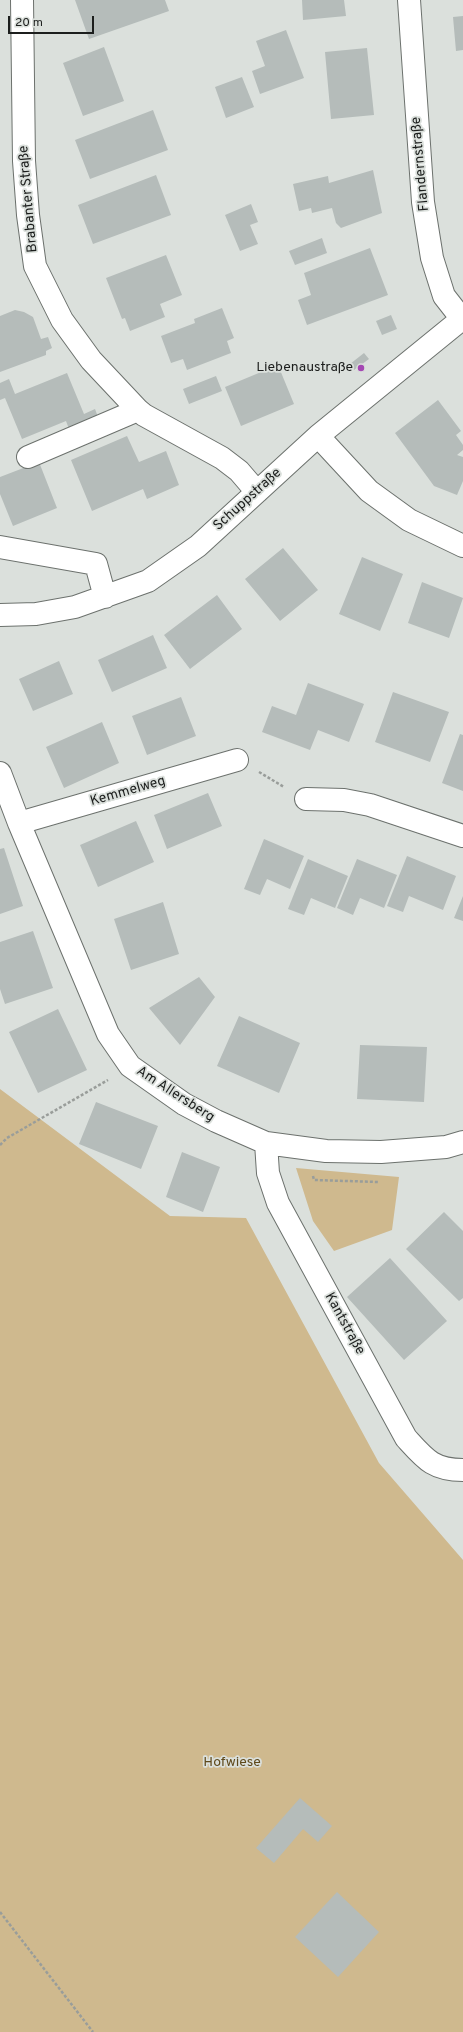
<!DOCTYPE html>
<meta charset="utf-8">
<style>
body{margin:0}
#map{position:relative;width:463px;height:2032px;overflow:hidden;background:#dbe0dc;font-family:Overpass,sans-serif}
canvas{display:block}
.scale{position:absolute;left:8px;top:16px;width:86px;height:18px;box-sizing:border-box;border:2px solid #1c1e1d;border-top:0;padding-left:5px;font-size:12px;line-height:14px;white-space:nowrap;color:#1c1e1d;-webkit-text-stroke:3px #dbe0dc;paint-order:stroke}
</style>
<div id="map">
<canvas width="463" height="2032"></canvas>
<div class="scale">20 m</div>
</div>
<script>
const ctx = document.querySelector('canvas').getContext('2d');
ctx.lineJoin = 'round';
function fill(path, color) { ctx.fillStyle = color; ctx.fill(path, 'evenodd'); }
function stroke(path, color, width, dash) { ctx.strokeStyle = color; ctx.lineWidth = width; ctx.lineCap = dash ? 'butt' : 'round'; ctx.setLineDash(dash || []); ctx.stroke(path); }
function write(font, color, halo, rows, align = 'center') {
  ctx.font = font + ' Overpass,sans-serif'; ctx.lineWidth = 3.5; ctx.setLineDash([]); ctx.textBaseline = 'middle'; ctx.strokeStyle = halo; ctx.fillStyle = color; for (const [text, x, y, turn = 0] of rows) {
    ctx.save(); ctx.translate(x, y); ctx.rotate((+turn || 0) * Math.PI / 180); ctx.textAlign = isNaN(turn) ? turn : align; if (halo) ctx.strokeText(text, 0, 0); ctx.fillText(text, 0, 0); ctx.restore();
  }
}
const green = new Path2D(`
 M0,1089L170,1216L246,1218L379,1463L463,1560V2032H0Z
 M296,1168L399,1177L392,1230L334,1251L313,1221Z`);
const building = new Path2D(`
 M75,0H165L169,11L89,39Z
 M302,0H344L346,16L303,20Z
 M463,16V50L456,51L453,17Z
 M286,30L304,78L260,94L252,71L265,66L256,41Z
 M104,47L124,101L83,116L63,63Z
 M367,48L374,115L331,119L325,52Z
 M242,77L254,107L226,118L215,87Z
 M153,110L168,150L90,179L75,140Z
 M373,170L382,213L341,228L336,223L332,208L312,213L311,208L299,211L293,184L328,176L329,183Z
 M156,175L171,215L93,244L78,205Z
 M251,204L258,222L250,225L258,244L240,251L225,215Z
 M322,238L327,253L295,265L289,251Z
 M370,248L388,295L307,325L298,300L311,295L304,273Z
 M166,255L182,295L160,304L165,317L130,331L125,318L122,319L106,278Z
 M222,308L234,338L227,341L231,353L187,370L183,359L171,363L161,336L195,323L194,319Z
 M15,310L24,312L33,317L41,339L48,337L52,348L46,351V355L0,372V316Z
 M391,315L397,329L382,335L376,321Z
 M364,353L369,359L354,370L350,364Z
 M278,365L294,404L241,426L225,387Z
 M67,373L84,414L95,409L101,425L72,437L66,421L22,439L5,398L0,400V383L9,379L15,394Z
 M216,376L222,391L189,404L183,389Z
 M438,400L461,431L456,435L463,445V450L457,455L463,457V481L457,495L434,486L395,433Z
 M127,436L139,462L166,451L179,485L147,499L143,489L92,511L71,460Z
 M39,462L57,508L13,526L0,494V477Z
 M283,548L318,590L280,621L245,579Z
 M362,557L403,574L380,631L339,614Z
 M422,582L463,598L449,638L408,623Z
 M217,595L242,629L190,669L164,635Z
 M153,635L167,668L112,692L98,660Z
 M59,661L73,694L33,711L19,679Z
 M308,683L364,704L349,742L318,730L310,750L262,732L272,706L296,715Z
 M393,692L449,712L430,762L375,742Z
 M181,697L196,736L147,755L132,716Z
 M102,722L119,763L64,788L46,747Z
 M460,734L463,735V791L442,783Z
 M208,793L222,826L167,849L154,815Z
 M136,821L154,862L98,887L80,845Z
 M264,839L304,856L290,889L267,879L260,895L244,889Z
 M4,848L23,906L0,914V849Z
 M407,856L456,876L443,910L409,896L403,912L387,906Z
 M308,859L348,876L335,908L311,898L304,915L288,909Z
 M357,859L397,875L384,908L360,898L353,915L337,908Z
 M463,896V921L454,918Z
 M163,902L179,954L131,970L114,919Z
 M33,931L53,988L5,1004L0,989V942Z
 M199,977L215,997L180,1045L149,1008Z
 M58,1009L87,1070L38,1093L9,1032Z
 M239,1016L300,1043L279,1093L217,1066Z
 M360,1045L427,1047L424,1102L357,1099Z
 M96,1102L158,1126L141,1169L79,1144Z
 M182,1152L220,1167L203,1212L166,1197Z
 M444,1212L463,1231V1298L459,1301L406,1249Z
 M390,1258L447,1321L404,1360L347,1297Z
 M300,1798L332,1826L318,1842L303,1829L274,1863L256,1848Z
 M337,1892L379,1932L338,1977L295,1937Z`);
const path = new Path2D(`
 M259,772L284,787
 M0,1145L7,1138L108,1080
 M313,1176L314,1180L378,1182
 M0,1912L93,2032`);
const minor = new Path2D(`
 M22,0L24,161L28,215L35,266L62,320L91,360L138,410L144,415L222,458L239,471L257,492
 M409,0L423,202L432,258L444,296L462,319
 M318,436L369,491L409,520L463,546
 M28,457L138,410
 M0,547L96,564L105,597
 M0,615L36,614L75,607L148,581L198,546L318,436L463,318
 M0,773L19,823L108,1034L130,1066L184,1104L216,1121L266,1143L326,1151L381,1152L446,1147L463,1142
 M306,799L344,800L370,805L463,836
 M19,823L237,760
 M266,1143L268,1173L278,1203L406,1438C425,1459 433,1470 463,1470`);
const markers = [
 [361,368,4,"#a448b3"]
];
const streetNames = [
 ["Flandernstraße",421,164,-95],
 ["Brabanter Straße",29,199,-95],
 ["Schuppstraße",248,500,-42],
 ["Kemmelweg",128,792,-16],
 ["Am Allersberg",175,1095,33],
 ["Kantstraße",344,1324,61]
];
const poiNames = [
 ["Liebenaustraße",353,368]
];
const parkNames = [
 ["Hofwiese",232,1763]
];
fill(green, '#cfb98e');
fill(building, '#b5bcba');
stroke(minor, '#6c716d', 24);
stroke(path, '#999d9a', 2.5, [3, 2]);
stroke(minor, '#fff', 22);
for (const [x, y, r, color] of markers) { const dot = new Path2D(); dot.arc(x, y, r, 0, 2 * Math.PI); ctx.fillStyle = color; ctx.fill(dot); stroke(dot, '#dbe0dc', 1.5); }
write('14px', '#1c1e1d', '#dbe0dc', streetNames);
write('14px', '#1c1e1d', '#dbe0dc', poiNames, 'right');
write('14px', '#5f491b', '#dbe0dc', parkNames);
</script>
